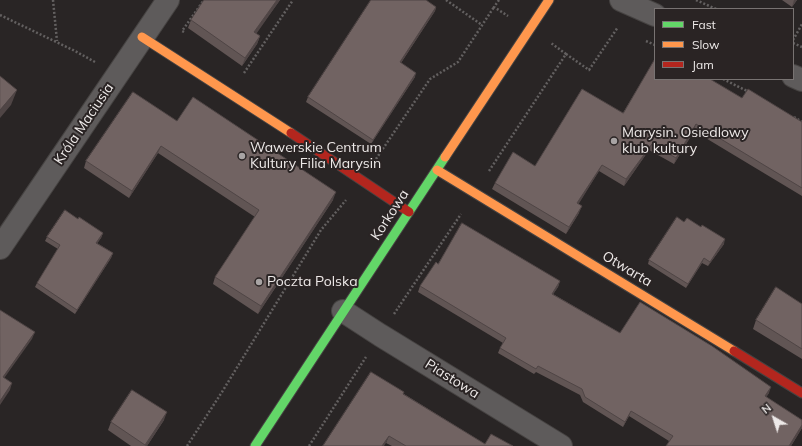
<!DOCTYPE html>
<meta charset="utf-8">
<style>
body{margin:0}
#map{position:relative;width:802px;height:446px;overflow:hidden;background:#292525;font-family:Mulish,sans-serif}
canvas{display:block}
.legend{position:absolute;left:654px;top:8px;width:140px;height:72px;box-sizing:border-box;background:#2a2424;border:1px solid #787372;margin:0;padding:5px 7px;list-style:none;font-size:12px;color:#ede9e8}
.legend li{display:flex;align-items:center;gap:8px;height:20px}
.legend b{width:20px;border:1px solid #787372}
.north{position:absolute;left:754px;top:398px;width:40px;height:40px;-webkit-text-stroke:3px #2a2424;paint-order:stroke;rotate:321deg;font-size:11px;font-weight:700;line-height:16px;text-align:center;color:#ede9e8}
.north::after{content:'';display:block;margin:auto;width:14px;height:18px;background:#ede9e8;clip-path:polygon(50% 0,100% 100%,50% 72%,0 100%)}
</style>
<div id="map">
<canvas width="802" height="446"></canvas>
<ul class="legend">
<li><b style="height:5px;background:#63d668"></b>Fast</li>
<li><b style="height:5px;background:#ff974d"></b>Slow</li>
<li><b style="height:5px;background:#b3261e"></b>Jam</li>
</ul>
<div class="north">N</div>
</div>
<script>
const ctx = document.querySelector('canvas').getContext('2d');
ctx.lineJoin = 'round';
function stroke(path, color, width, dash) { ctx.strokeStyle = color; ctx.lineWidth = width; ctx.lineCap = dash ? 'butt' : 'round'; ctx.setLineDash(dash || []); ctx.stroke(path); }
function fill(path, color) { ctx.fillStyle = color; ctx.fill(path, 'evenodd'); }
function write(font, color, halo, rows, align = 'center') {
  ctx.font = font + ' Mulish,sans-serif'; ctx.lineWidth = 4; ctx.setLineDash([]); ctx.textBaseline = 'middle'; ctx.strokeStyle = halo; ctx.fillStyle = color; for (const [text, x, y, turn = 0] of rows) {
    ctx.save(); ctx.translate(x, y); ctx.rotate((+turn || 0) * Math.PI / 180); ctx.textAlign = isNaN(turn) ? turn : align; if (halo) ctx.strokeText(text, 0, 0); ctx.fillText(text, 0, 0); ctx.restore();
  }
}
const path = new Path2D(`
 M53,0L57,41
 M446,0L482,25
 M499,0L494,7L508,16
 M696,0L716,9
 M0,15L75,51L95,62
 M184,32L182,31L204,0
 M793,40L802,24
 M646,41L655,45
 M793,43L802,47
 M566,54L589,70L618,27
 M244,73L293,0
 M723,79L749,92
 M794,117L802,122
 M376,159L430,79L458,62L494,7
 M489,171L566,54L551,43
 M394,314L461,214
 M187,446L222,392L321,230L346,200
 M309,446L366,357`);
const street = new Path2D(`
 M621,0L655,15
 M793,76L802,80
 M0,248L168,0
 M343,311L380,335L561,446`);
const fast = new Path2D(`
 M255,446L445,157`);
const slow = new Path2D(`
 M142,37L291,133
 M445,157L549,0
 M437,170L734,351`);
const jam = new Path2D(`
 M291,133L409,212
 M734,351L802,393`);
const wall = new Path2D(`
 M280,0L256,33L260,36L257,44L242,66L188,28L191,20Z
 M782,0H797L792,7Z
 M436,7L435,11L401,63L415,77L371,144L306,102L308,97Z
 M742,98L802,122V196L694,131L674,164L649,150L624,186L599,171L578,204L579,213L566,234L492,189L495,183L535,166L623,113Z
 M177,121L333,200L258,314L213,284L215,277L255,217L158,153L129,198L84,168L86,161Z
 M78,219L103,233L101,238L97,243L113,253L111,258L75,314L35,287L37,283L58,249L45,241L47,237Z
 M684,222L724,244L708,266L702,263L686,288L648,264L649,260Z
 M438,264L560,281L558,287L553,294L620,333L769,393L766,397L802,420V428L791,446H667L669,441L629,416L623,427L583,402L580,395L536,372L534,374L498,353L500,348L503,343L418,292L420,286Z
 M802,304V359L753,329L756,320Z
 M404,394L485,444L513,446H392L386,443Z
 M164,420L147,446H131L108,430L111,422Z`);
const shadedWall = new Path2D(`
 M277,0H280L252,40L254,32Z
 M794,0H797L792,7Z
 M436,7L435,11L398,67L400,62Z
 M260,36L257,44L242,66L245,58Z
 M416,73L415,77L371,144L373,140Z
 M17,90L11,105L0,118V110Z
 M696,124L694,131L674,164L676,158Z
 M652,144L649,150L624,186L626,179Z
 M161,146L158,153L129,198L132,191Z
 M602,165L599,171L575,210L577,203Z
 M336,192L333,200L258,314L261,306Z
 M582,206L579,213L566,234L569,227Z
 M103,233L101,238L95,247L96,243Z
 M725,239L724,244L708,266L710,262Z
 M113,253L111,258L75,314L77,310Z
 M704,258L702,263L686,288L688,284Z
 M560,281L558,287L550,299L552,294Z
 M35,332L32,339L0,384L3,377Z
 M12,383L10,390L0,405V401Z
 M771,387L769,393L763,402L765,396Z
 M631,411L629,416L623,427L625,422Z
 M167,412L164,420L147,446H145Z
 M802,425V428L791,446H789Z
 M389,436L386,443L384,446H382Z`);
const building = new Path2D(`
 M204,0H277L254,32L260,36L245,58L191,20Z
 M371,0H426L436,7L400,62L416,73L373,140L308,97Z
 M655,59V79H710L742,98L748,89L802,122V188L696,124L676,158L652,144L626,179L602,165L577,203L582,206L569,227L495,183L513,152L535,166L582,89L623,113Z
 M0,76L17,90L0,110Z
 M133,92L177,121L193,97L336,192L261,306L215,277L259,210L161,146L132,191L86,161Z
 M65,210L78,219L79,217L103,233L96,243L113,253L77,310L37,283L60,245L47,237Z
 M677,217L684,222L687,218L701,227L702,225L725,239L710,262L704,258L688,284L649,260Z
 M462,223L560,281L552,294L620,333L640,302L712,346L771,387L765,396L802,420V425L789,446H666L673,436L631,411L625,422L585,397L582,389L538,366L536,369L500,348L506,338L420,286L436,262L438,264Z
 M776,287L802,304V349L756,320Z
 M0,310L35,332L3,377L12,383L0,401Z
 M371,372L404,392L403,394L485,444L491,434L513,446H406L389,436L382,446H323Z
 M132,390L167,412L145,445L111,422Z`);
const markers = [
 [614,141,4,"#a8a4a4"],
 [242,156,4,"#a8a4a4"],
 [259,282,4,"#a8a4a4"]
];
const streetNames = [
 ["Króla Maciusia",84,124,-56],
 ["Korkowa",390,215,-57],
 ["Otwarta",627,269,31],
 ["Piastowa",452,379,32]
];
const poiNames = [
 ["Marysin. Osiedlowy",622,133],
 ["klub kultury",622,149],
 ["Wawerskie Centrum",250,148],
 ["Kultury Filia Marysin",250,164],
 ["Poczta Polska",267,282]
];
stroke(street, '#464342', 24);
stroke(fast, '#464342', 11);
stroke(slow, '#464342', 11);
stroke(jam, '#464342', 11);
stroke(path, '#636060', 2.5, [2, 2]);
stroke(street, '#5e5b5b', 22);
stroke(fast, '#63d668', 9);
stroke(slow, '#ff974d', 9);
stroke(jam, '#b3261e', 9);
fill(wall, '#615554');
fill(shadedWall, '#4f4545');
fill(building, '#716362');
stroke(building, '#4f4545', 1);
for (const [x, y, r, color] of markers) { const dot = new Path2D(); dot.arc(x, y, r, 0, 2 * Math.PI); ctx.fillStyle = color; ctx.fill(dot); stroke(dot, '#2a2424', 1.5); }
write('14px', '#ede9e8', '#2a2424', streetNames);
write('14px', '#ede9e8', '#2a2424', poiNames, 'left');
</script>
